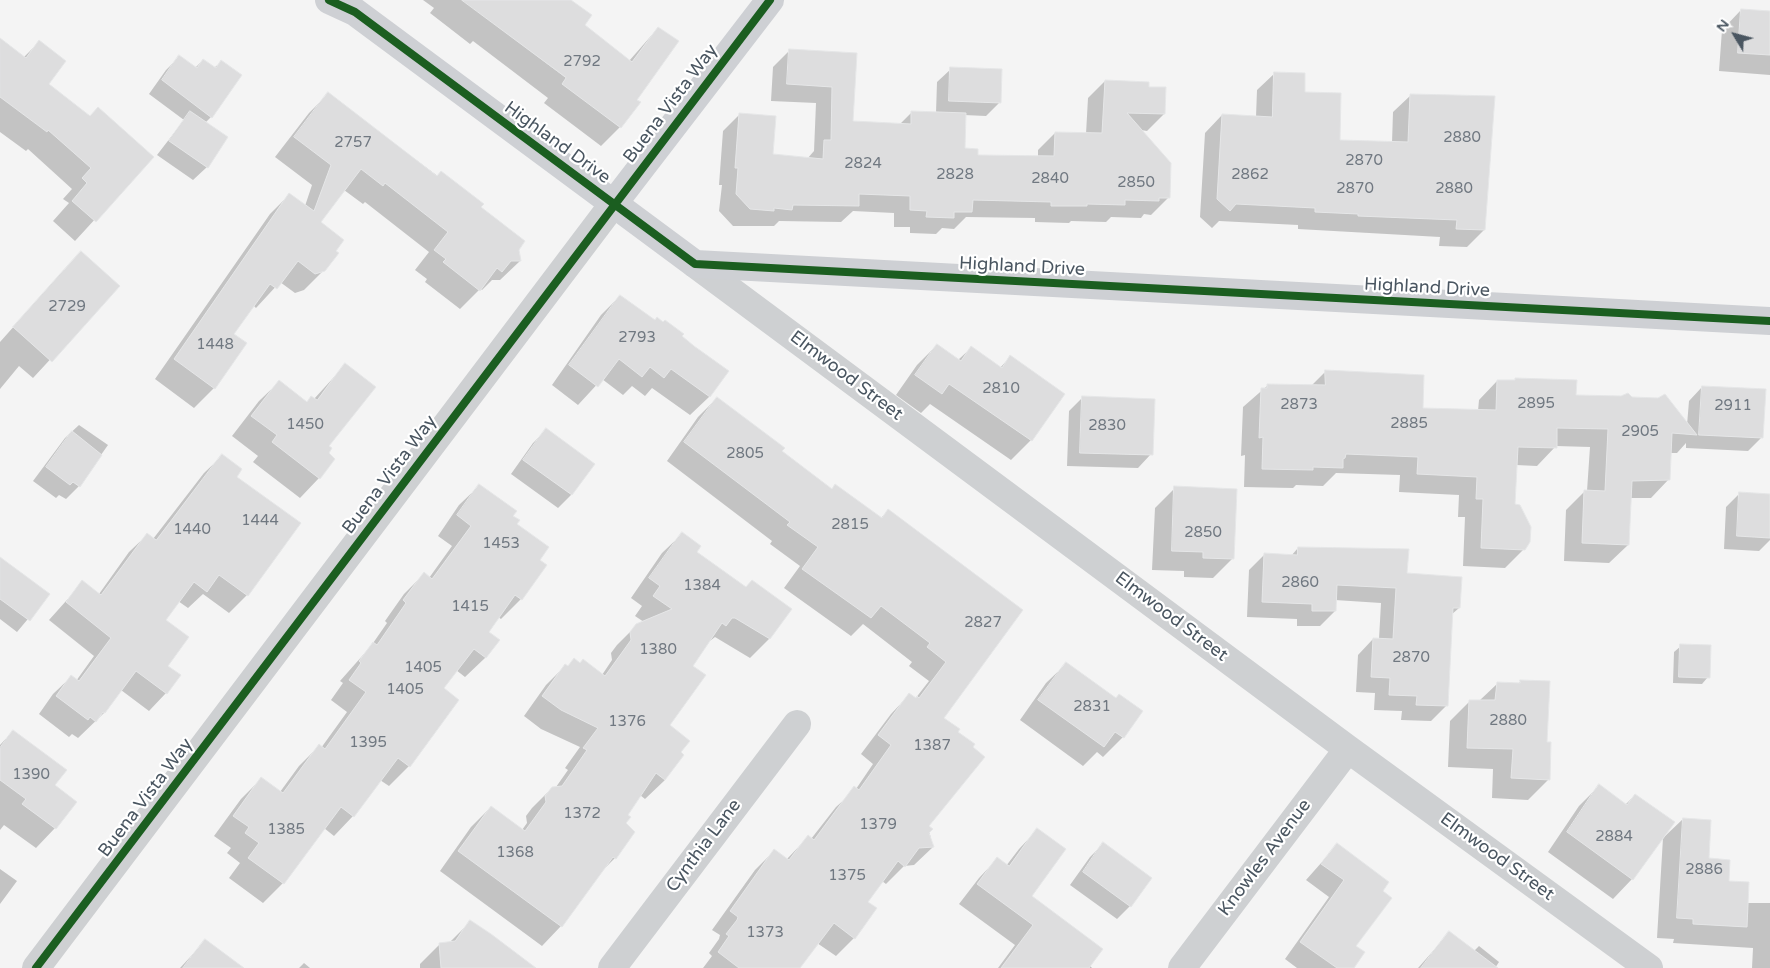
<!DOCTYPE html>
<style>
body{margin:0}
#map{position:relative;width:1770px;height:968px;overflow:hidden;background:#f4f4f4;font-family:"Varela Round",sans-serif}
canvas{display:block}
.north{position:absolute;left:1710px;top:10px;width:50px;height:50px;-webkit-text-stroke:4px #fff;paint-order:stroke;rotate:307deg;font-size:14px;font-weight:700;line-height:20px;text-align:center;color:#4a5661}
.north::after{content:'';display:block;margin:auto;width:18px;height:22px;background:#4a5661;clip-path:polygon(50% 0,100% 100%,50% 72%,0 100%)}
</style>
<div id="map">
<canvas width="1770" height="968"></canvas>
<div class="north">N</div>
</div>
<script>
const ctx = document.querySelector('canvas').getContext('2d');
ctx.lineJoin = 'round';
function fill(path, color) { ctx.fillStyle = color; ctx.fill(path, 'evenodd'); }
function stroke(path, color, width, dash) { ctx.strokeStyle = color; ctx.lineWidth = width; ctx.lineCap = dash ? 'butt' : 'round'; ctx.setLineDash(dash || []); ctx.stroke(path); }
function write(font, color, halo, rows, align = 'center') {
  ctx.font = font + ' "Varela Round",sans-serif'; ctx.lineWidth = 4.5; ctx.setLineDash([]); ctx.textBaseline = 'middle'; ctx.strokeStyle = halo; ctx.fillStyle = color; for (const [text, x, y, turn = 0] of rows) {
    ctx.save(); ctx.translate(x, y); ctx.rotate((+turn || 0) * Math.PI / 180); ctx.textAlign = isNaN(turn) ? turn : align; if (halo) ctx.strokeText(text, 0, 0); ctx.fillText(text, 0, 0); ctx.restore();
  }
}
const shadow = new Path2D(`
 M423,0H569L583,25L629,61L658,28L635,100L639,103L620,127L601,146L544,103L548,98L473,41L470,44L430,13L434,8Z
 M1741,10L1770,12V75L1719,71L1722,30Z
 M39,42L47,84L89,117L152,157L75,241L53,221L69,203L63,199L72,189L28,149L26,151L0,132V45L24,57Z
 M790,50L856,54L852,122L899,125L912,112L936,113L937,82L951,69L999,103L986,116L964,115V150L976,156L1038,157V150L1055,133L1086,134L1088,98L1105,81L1147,88L1164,114L1147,131L1141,130L1168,198L1151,215L1144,214L1141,218L1111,217L1106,222L1071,221L1069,223L1035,222V218L966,217L954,229L942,228L936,234L910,233V227H894V213L853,211L841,222L779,221L774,226H733L719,211L722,185H719L723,131L740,114L772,156L807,159L814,151L816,103L771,101L773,67Z
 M179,57L195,68L203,60L214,68L221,62L211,117L205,123L207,167L193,180L157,155L184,120L149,94L166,70Z
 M1275,73L1303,93L1338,141L1392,143L1393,112L1411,95L1484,230L1467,247L1439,246L1440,237L1298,229V225L1219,221L1212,228L1200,217L1205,133L1222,115L1256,117L1257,90Z
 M328,94L479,207L517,250L520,261L500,280H492L482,290L480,289L460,309L425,282L427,279L415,270L429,252L365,202L363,204L344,190L319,222L324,270L304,290L295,293L280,282L256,308L253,305L232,334L245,343L214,388L194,408L155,379L270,214L290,194L305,206L312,185L275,157L309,113Z
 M64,270L118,286L33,378L19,366L0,389V342Z
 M620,296L727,371L709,397L690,415L652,388L645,396L632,386L623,395L602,379L578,405L552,385L601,315Z
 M937,345L958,360L971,348L1000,368L1010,357L1031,440L1011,460L930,404L921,413L896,395L917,365Z
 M345,365L319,478L300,498L253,462L258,456L232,436L259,401L279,382L306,403L312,397L314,399Z
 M1326,371L1422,409L1478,411L1479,400L1497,381L1575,396L1632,398L1687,425L1689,401L1702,387L1761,438L1748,451L1686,448V443L1677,453H1670L1669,479L1651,498H1630L1628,545L1609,563L1564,561L1566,510L1585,491H1587L1590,447L1556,446L1537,466L1516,465L1514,506L1524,549L1505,568L1463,566L1465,517H1458L1459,495L1399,492L1400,475L1336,473L1323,486L1296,485L1293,488L1244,487L1245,455L1241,456L1243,407L1267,386H1311Z
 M1083,397L1151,454L1138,468L1067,466L1069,411Z
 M717,398L780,452L831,490L835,486L881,518L889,510L1022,610L942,718L928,826L933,847L914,865L904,866L886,884L882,881L867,902L854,938L836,956L817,943L799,968H703L712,956L709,953L719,939L720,935L712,930L755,870L774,851L786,860L808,837L811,839L836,807L856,789L873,764L861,754L891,714L909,695L915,699L929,681L909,666L912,662L863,624L851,636L784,588L800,566L770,544L772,541L667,461L698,417Z
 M79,425L108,445L79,486L66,499L59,495L56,498L33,481L65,438Z
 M546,430L593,464L571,495L558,508L511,474L533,443Z
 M222,456L235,477L299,524L247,595L229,613L203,594L188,608L178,601L164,621L166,693L149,711L121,690L104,713L78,738L72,734L69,737L39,714L53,694L71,677L76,681L94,656L49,620L83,582L99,594L129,552L147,535L153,539L204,473Z
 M479,486L511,516L538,560L521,599L501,619L498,617L487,632L498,640L485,658L465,677L456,670L442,689L458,700L409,766L389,786L380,780L353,816L334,836L324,828L283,883L263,903L229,878L240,863L227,853L231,848L214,836L241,799L261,779L280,792L299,766L319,746L321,748L347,712L331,700L343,683L340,681L371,646L387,623L385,621L404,594L424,574L429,578L452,546L438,536L459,505Z
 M1175,488L1233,558L1213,578L1184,577V571L1152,570L1155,508Z
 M1740,493L1770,495V540L1759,551L1724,549L1726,507Z
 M682,534L695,552L745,588L752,581L790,609L769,639L750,658L715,637L706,644L692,666L668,725L679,753L665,780L645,799L640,795L626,815L615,858L599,874L561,926L542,946L440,871L471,827L491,807L522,830L527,823L526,816L532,808L552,788L556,787L568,770L565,768L580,747L541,729L524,716L546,685L565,666L602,675L612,660L611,653L617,645L637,625L644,622L635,616L642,606L631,598L662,553Z
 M1298,548L1406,574L1459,608L1451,615L1446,706L1431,721L1401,720L1402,711L1374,710L1375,693L1356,692L1358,655L1373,639H1379L1381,603L1335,600V611L1320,626H1297V619L1247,617L1249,570L1264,555L1291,556Z
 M0,559L48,595L17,632L0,619Z
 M1681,646L1708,677L1702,684L1673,683L1674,652Z
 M1066,664L1123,737L1103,757L1097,752L1083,766L1020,720L1046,683Z
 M1521,681L1546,744L1548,780L1528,800L1492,798L1493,769L1448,767L1450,721L1470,701H1479L1497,684H1518Z
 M13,731L53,786L55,828L36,848L4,825L0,830V745Z
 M1599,786L1625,805L1635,795L1632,879L1613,899L1548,852L1579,806Z
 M1683,819L1708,860L1747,903H1770V968H1752L1753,948L1673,943L1674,939L1657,938L1663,838Z
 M1037,830L1030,897L1092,968H998L1015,945L959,904L979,878L997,859L1006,866L1019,849Z
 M1103,844L1130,906L1117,919L1070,885L1090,857Z
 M1337,845L1381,892L1355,946L1353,968H1297L1285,959L1329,897L1306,880Z
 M0,869L17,881L0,904Z
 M470,922L531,968H420V964L440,944L449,943Z
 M1449,933L1474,951L1479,946L1499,962L1495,968H1418Z
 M205,941L242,968H180Z
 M304,963L310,968H299Z`);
const building = new Path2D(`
 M462,0H571L592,15L585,25L632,62L658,27L679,41L637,100L641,102L621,128L562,84L566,78Z
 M1741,9L1770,11V55L1738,53Z
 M0,38L26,58L39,40L66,61L49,84L90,116L98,107L154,157L96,222L72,201L87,183L82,178L91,168L48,130L47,132L0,97Z
 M789,49L857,53L853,121L911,124V111L966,113L965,148L978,149V155L1054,156L1055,132L1102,133L1105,80L1149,82V87H1166L1165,114L1127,113L1171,163L1170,198H1159V201L1125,200V205L1087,204V206H1051V202L973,200L972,212H954V218L926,217L927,211L910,210V196L859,194V206L793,205L792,210L774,208V211L750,209L736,194L738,168H735L739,113L776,116L773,154L823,159L824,140H831L832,87L787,84Z
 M179,55L197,68L203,59L216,68L221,60L242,75L212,118L162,80Z
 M950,67L1002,69L1001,103L949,101Z
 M1274,72L1305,73V92L1341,93L1340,140L1408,142L1410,94L1495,96L1485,230L1456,229L1457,220L1358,216V214L1315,212V208L1236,204L1230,211L1217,199L1222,114L1272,117Z
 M328,92L437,176L441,171L484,204L481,207L525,241L519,250L521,261H511L502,272L497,268L480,291L443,262L446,259L434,250L448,232L385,183L383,186L361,169L321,222L344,240L336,251L339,253L325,271L315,274L298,261L277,289L270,284L234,334L247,343L215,389L174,359L289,193L314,211L331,165L294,137Z
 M190,111L228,137L208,168L169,141Z
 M81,251L120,286L52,362L13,327Z
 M620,295L655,320L657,317L663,322L665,320L684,334L682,336L694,346L729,371L710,397L671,369L664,378L650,367L642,377L619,359L598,387L569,365Z
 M937,344L961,361L971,346L1002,368L1010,355L1065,394L1032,441L949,384L942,394L915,375Z
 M345,363L376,387L329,446L332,448L329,453L335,459L320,479L272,442L277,435L251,416L279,380L307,402L311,396L317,400Z
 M1325,370L1424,375L1423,408L1496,410L1497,380H1515V378L1577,380L1576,395L1621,396L1628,393L1632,397L1658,398L1665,394L1697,435L1672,433L1670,480L1632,481L1629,545L1582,543L1584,490L1605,491L1608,429L1557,428V448L1518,447L1515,504L1520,505L1531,527L1530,542L1525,550L1481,548L1483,499H1476L1477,477L1417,474L1418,457L1346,454L1345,458L1343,459V468L1313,467V470L1262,469L1263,437L1259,438L1261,388H1267V384L1325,385Z
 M1702,386L1766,389L1763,438L1699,435Z
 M1082,396L1155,399L1153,455L1080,453Z
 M717,397L785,448L782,451L832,489L835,484L882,518L888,509L1023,610L944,718L960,729L958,732L975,744L973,747L985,757L929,826L933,829L929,833L934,847L919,848L905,867L898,861L868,902L877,908L855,939L834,923L800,968H739L718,952L729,936L726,934L737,920L738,917L730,911L774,849L789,860L808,835L814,840L854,786L859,790L891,745L878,735L909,693L916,698L917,696L919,698L946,662L927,647L930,643L881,606L871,618L802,569L818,547L787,525L790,522L684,442Z
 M546,428L595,464L572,495L523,460Z
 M72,431L102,455L80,487L73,482L70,485L46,467Z
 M222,454L242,469L237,477L301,523L248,596L219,575L207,592L194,582L166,620L189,637L168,666L181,675L167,694L136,671L105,713L103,712L96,722L90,717L88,720L56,696L71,675L79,681L111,638L66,602L82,580L101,595L147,533L156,540Z
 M479,484L517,511L513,516L520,520L517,524L549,547L540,560L547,565L522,600L515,595L489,632L500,640L486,658L474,649L444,688L459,700L410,767L398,758L354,817L341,807L284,884L248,858L259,843L245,833L249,827L233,816L261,777L283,793L319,744L325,749L366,692L349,680L361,663L359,661L373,642L377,645L406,603L403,600L424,572L432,579L471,526L457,515Z
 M1174,486L1237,489L1234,559L1203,558V552L1172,551Z
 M1739,492L1770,494V538L1737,536Z
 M682,532L701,546L697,552L746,587L752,580L792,609L770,639L735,618H732L726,626L722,623L693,666L706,675L670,725L690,741L681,752L684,755L665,780L656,773L628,815L631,817L626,823L635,832L616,859L613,857L562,927L458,851L491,806L525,831L546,802L545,796L552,787L562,786L587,750L583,748L598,728L561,710L542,696L565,664L568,666L574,658L580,663L583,659L605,676L631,640L630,632L636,624L672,609L653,596L660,586L649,578Z
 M1298,547L1409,549L1407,573L1462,577L1460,608H1453L1448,706L1416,705L1417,696L1389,695L1390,678L1371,677L1373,638L1393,639L1396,588L1337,585L1336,611H1312V604L1262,602L1264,553L1297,555Z
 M0,557L50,594L30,621L0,599Z
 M1680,644L1711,645L1710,678L1679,677Z
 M1066,662L1116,698L1119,694L1143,711L1124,738L1115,732L1104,747L1038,700Z
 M1520,680L1550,681L1547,742H1551L1550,780L1511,778L1513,749L1467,748L1469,700H1495L1497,682L1520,683Z
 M13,730L67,770L55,785L77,802L56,829L22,804L26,799L0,780V748Z
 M1599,784L1627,805L1635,794L1675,822L1633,880L1567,832Z
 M1683,818L1711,820L1709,858L1730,860L1729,881L1749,882L1747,927L1693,924V919L1677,918Z
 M1037,828L1066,849L1032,896L1103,949L1089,968H1001L1033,925L977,884L997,857L1009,866Z
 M1103,842L1152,878L1131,907L1083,872Z
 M1337,843L1389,882L1383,891L1392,898L1356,946L1365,952L1354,968H1337L1300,942L1344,880L1321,864Z
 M470,920L491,934L536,968H441L439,943L455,941Z
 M1449,931L1498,968H1421Z
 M205,939L244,968H183Z`);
const street = new Path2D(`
 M695,264L1348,749L1649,968
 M36,968L614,203
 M612,968L797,724
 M1182,968L1348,749`);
const secondary = new Path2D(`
 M329,0L355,12L695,264L1770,321
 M614,203L770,0`);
const cycleway = new Path2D(`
 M329,0L355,12L695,264L1770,321
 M36,968L770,0`);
const numberNames = [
 ["2792",582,62],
 ["2880",1462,138],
 ["2757",353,143],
 ["2870",1364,161],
 ["2824",863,164],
 ["2828",955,175],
 ["2862",1250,175],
 ["2840",1050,179],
 ["2850",1136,183],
 ["2870",1355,189],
 ["2880",1454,189],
 ["2729",67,307],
 ["2793",637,338],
 ["1448",215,345],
 ["2810",1001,389],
 ["2895",1536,404],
 ["2873",1299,405],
 ["2911",1733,406],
 ["2885",1409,424],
 ["1450",305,425],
 ["2830",1107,426],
 ["2905",1640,432],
 ["2805",745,454],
 ["1444",260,521],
 ["2815",850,525],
 ["1440",192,530],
 ["2850",1203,533],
 ["1453",501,544],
 ["2860",1300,583],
 ["1384",702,586],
 ["1415",470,607],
 ["2827",983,623],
 ["1380",658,650],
 ["2870",1411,658],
 ["1405",423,668],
 ["1405",405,690],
 ["2831",1092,707],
 ["2880",1508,721],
 ["1376",627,722],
 ["1395",368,743],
 ["1387",932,746],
 ["1390",31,775],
 ["1372",582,814],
 ["1379",878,825],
 ["1385",286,830],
 ["2884",1614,837],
 ["1368",515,853],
 ["2886",1704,870],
 ["1375",847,876],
 ["1373",765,933]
];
const streetNames = [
 ["Buena Vista Way",671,104,-53],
 ["Highland Drive",557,143,36],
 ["Highland Drive",1022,267,3],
 ["Highland Drive",1427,288,3],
 ["Elmwood Street",846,376,37],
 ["Buena Vista Way",390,475,-53],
 ["Elmwood Street",1171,617,37],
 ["Buena Vista Way",146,798,-53],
 ["Cynthia Lane",704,846,-53],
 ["Elmwood Street",1497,857,36],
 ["Knowles Avenue",1265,858,-53]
];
fill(shadow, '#0003');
fill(building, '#ddddde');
stroke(building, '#e5e6e7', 1);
stroke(street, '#ced0d2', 28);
stroke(secondary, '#ced0d4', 28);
stroke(cycleway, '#1b5e20', 8);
write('15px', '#707881', null, numberNames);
write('18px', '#4a5661', '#fff', streetNames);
</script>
